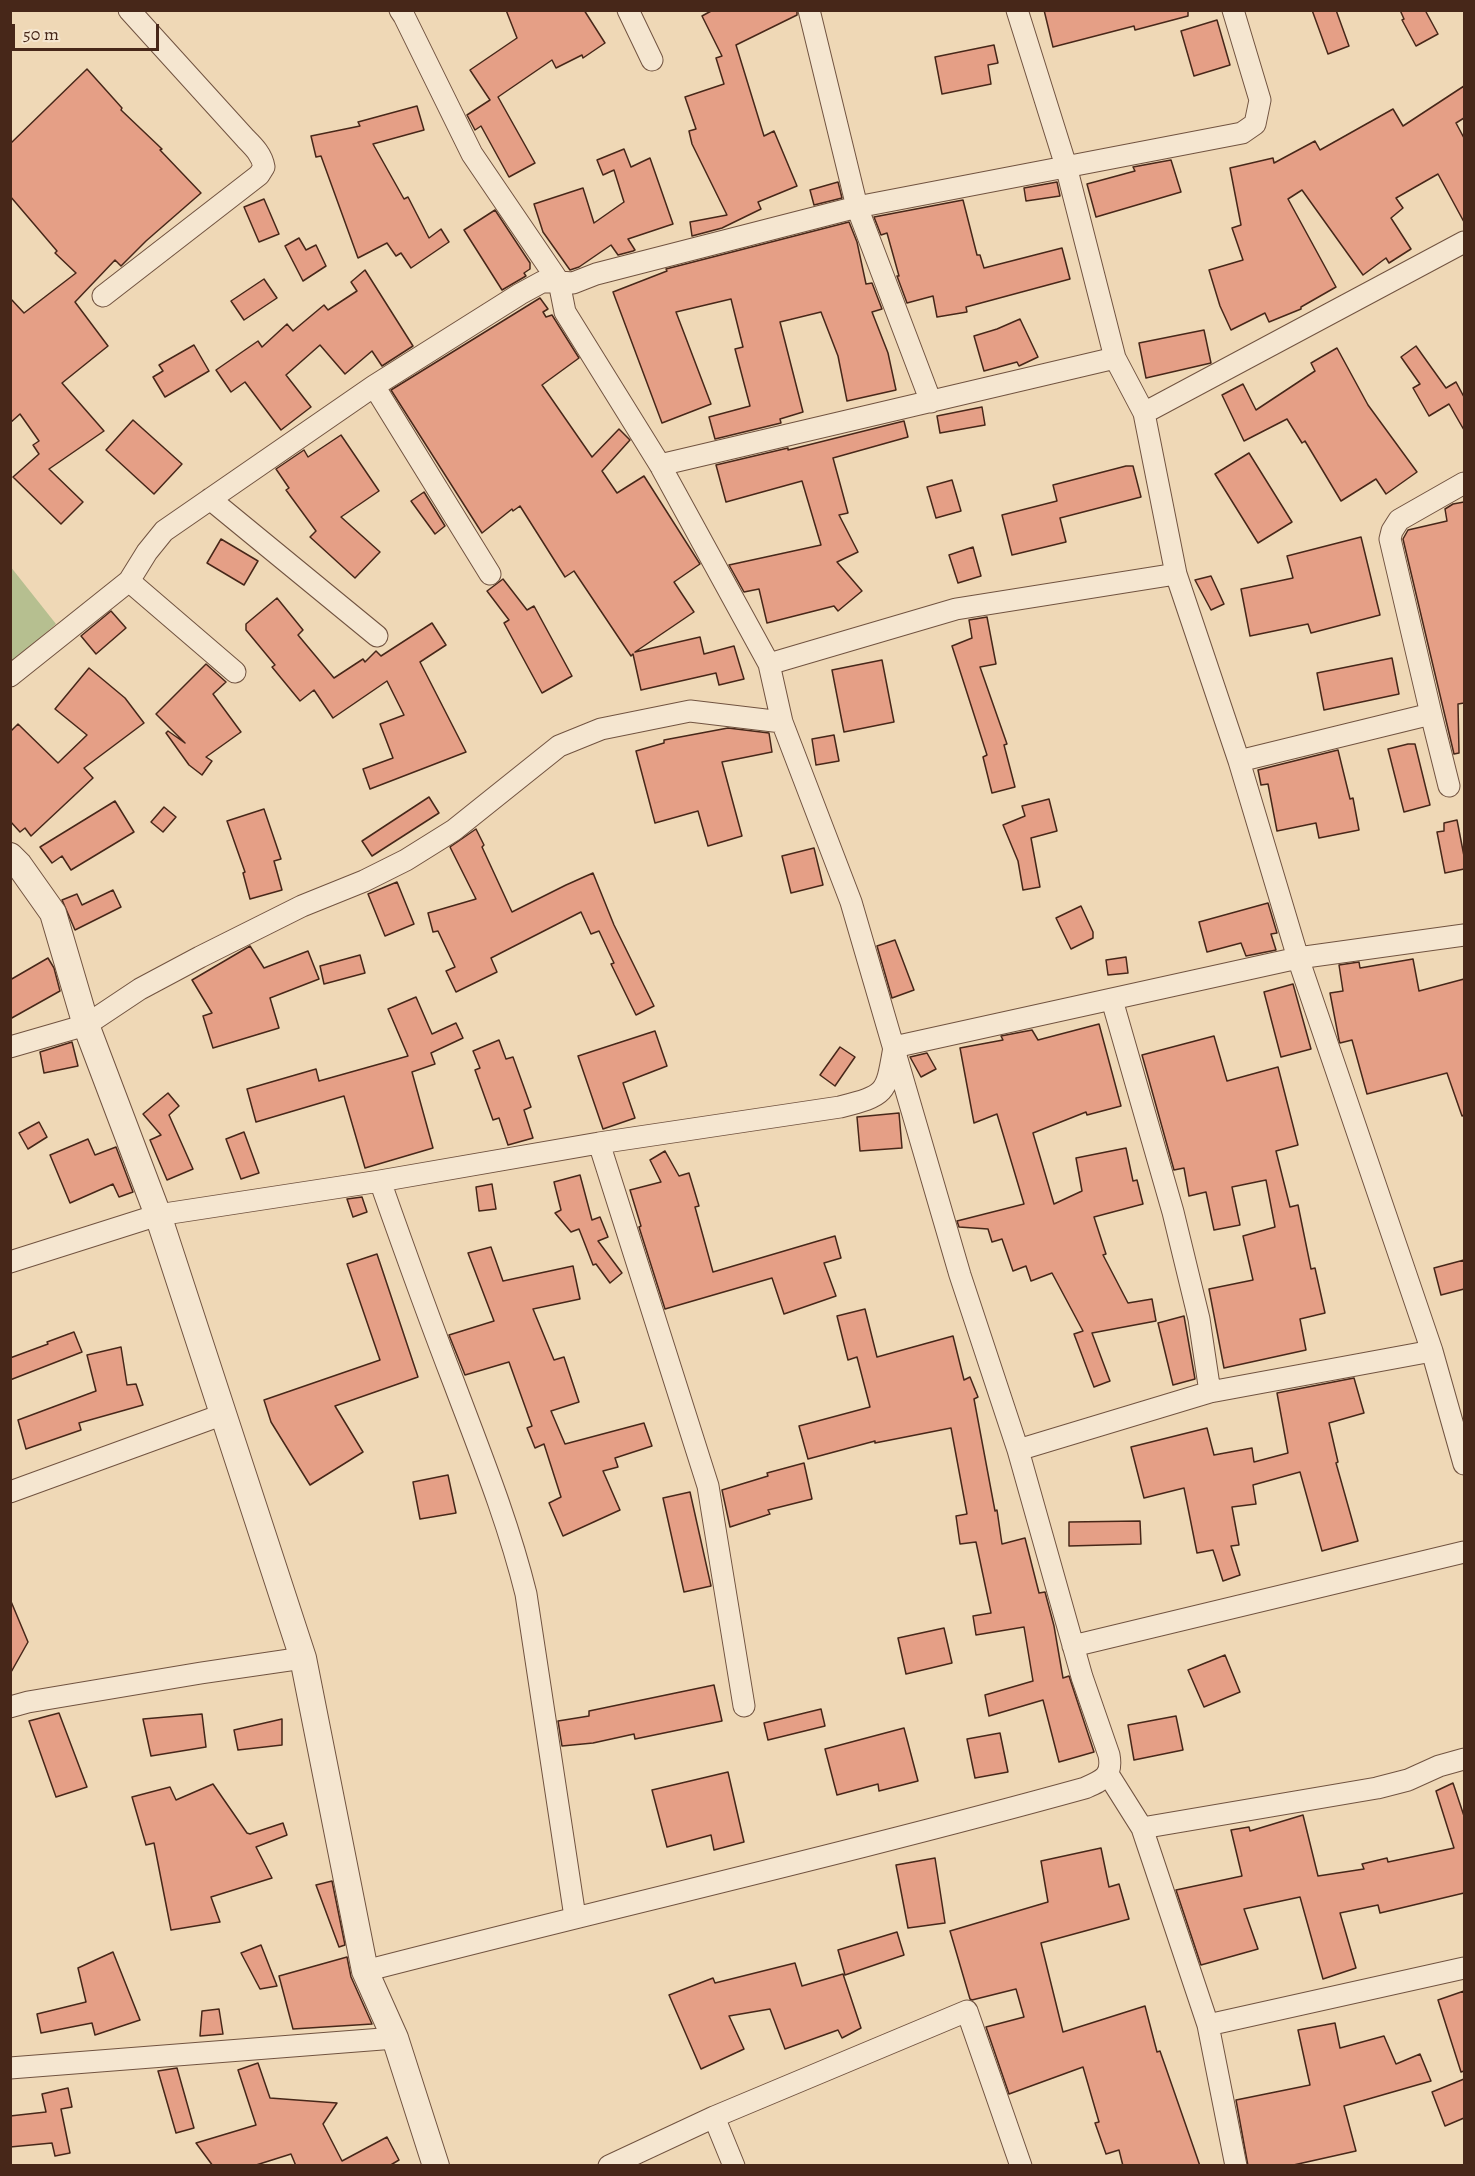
<!DOCTYPE html>
<style>
body{margin:0}
#map{position:relative;width:1475px;height:2176px;overflow:hidden;background:#efd8b6;font-family:Alegreya,serif}
canvas{display:block}
.frame{position:absolute;inset:0;border:12px solid #472719;pointer-events:none}
.scale{position:absolute;left:12px;top:24px;width:147px;height:27px;box-sizing:border-box;border:3px solid #472719;border-top:0;padding-left:8px;font-size:18px;line-height:21px;white-space:nowrap;color:#472719;-webkit-text-stroke:4px #f5e6d0;paint-order:stroke}
</style>
<div id="map">
<canvas width="1475" height="2176"></canvas>
<div class="frame"></div>
<div class="scale">50 m</div>
</div>
<script>
const ctx = document.querySelector('canvas').getContext('2d');
ctx.lineJoin = 'round';
function fill(path, color) { ctx.fillStyle = color; ctx.fill(path, 'evenodd'); }
function stroke(path, color, width, dash) { ctx.strokeStyle = color; ctx.lineWidth = width; ctx.lineCap = dash ? 'butt' : 'round'; ctx.setLineDash(dash || []); ctx.stroke(path); }
const green = new Path2D(`
 M10,566L56,624L11,663H10Z`);
const building = new Path2D(`
 M506,10H584L605,43L583,58L582,55L556,68L552,60L498,97L535,163L509,177L481,126L475,130L467,115L490,100L470,70L517,38Z
 M713,10H797V15L736,45L764,136L774,131L797,186L758,202L761,209L722,228L692,236L690,222L727,215L692,144L689,131L696,129L685,97L724,84L716,58L722,56L702,16Z
 M1044,10H1188V16L1135,30L1134,26L1053,47Z
 M1312,10H1336L1349,46L1328,54Z
 M1400,10H1425L1438,34L1416,46L1402,20L1404,19Z
 M1217,20L1230,65L1194,76L1181,31Z
 M994,45L998,63L988,65L991,84L942,94L935,57Z
 M87,69L122,108L121,110L162,149L160,150L201,193L146,241L121,266L115,260L75,302L108,346L62,383L104,431L49,469L83,502L61,524L13,477L39,454L33,445L39,441L20,414L10,423V298L24,313L76,273L55,253L57,251L10,196V144Z
 M1464,86V118L1456,123L1464,138V222L1438,174L1396,198L1403,208L1391,218L1411,249L1389,263L1386,258L1363,275L1302,190L1288,199L1336,287L1301,307V309L1269,322L1265,313L1231,330L1220,306L1209,270L1243,260L1232,228L1241,225L1230,168L1273,158L1274,163L1315,141L1320,150L1393,109L1403,126Z
 M417,106L424,130L373,144L404,199L408,197L429,238L441,229L449,242L411,268L401,253L396,256L387,243L358,258L321,156L316,157L311,136L360,126L358,122Z
 M624,149L631,167L650,158L673,224L628,239L635,250L633,251L618,255L611,245L579,267L570,270L543,232L534,204L583,188L594,223L624,202L614,170L603,175L597,160Z
 M1171,160L1181,192L1096,217L1087,184L1135,171L1133,167Z
 M838,182L842,198L814,205L810,190Z
 M1057,182L1060,196L1026,201L1024,188Z
 M264,199L279,234L259,242L244,207Z
 M963,200L977,255H980L984,268L1062,248L1070,279L966,307L967,312L937,317L933,296L907,303L897,276H899L887,233L881,235L874,217Z
 M495,210L530,263V269L524,273L526,276L502,290L464,230Z
 M849,222L857,242L866,284L872,283L882,309L872,312L888,353L896,390L847,401L838,356L821,312L780,322L803,412L780,419L781,423L715,439L709,417L750,406L735,349L743,347L731,299L676,312L711,404L662,423L613,292L667,271L666,269Z
 M299,238L306,250L316,245L326,266L303,281L285,246Z
 M365,270L413,346L382,366L372,351L345,374L320,345L286,375L311,407L281,430L245,382L231,392L216,370L258,341L262,347L287,324L293,331L324,305L328,310L357,291L351,282Z
 M264,279L277,298L244,320L231,301Z
 M540,298L548,309L543,312L546,317L552,315L579,358L542,385L592,457L619,429L630,440L602,471L617,493L644,476L700,564L674,582L694,612L635,652L700,637L704,654L734,646L744,679L719,685L716,673L641,690L633,654L631,656L574,571L565,577L520,506L513,511L512,509L482,533L391,390Z
 M1020,319L1038,357L1019,366L1017,362L984,371L974,336L997,329Z
 M1204,330L1211,363L1146,378L1139,343Z
 M194,345L209,371L165,397L153,377L163,371L159,365Z
 M1416,346L1446,388L1456,382L1464,397V430L1449,404L1429,416L1413,388L1420,384L1401,357Z
 M1337,348L1368,405L1417,472L1386,494L1376,479L1341,501L1305,441L1302,443L1287,419L1244,441L1222,395L1243,384L1256,410L1315,371L1311,363Z
 M982,407L985,425L940,433L937,416Z
 M133,420L182,464L154,494L106,450Z
 M904,421L908,437L833,458L848,513L839,515L858,552L837,562L862,591L838,611L834,606L767,623L759,589L744,592L729,565L821,545L802,481L726,502L716,465L788,448V450Z
 M341,435L379,491L341,517L380,552L355,578L310,537L316,531L286,490L289,488L276,469L304,450L308,457Z
 M1249,453L1292,522L1258,543L1215,474Z
 M1126,466H1133L1141,497L1060,518L1066,542L1012,555L1002,515L1057,501L1053,485Z
 M952,480L961,511L936,518L927,487Z
 M424,492L445,526L435,534L411,501Z
 M1464,502V703L1458,704L1459,753L1454,754L1403,539L1408,530L1447,521L1445,509L1453,504Z
 M1361,537L1380,615L1311,633L1308,624L1250,636L1241,589L1293,578L1287,556Z
 M221,539L258,561L244,585L207,563Z
 M973,547L981,576L958,583L949,555Z
 M1211,576L1224,604L1211,610L1195,580Z
 M503,579L527,610L534,606L572,676L542,693L504,623L509,620L487,591Z
 M277,598L303,630L298,635L334,678L363,659L365,662L376,651L381,656L432,623L446,645L420,662L466,752L370,789L363,769L393,758L380,724L404,715L387,681L333,718L314,690L300,701L272,667L275,665L246,630V624Z
 M111,611L126,628L96,654L81,636Z
 M987,617L996,664L980,667L1007,744L1004,745L1015,787L992,793L983,757L987,755L952,646L972,638L969,620Z
 M1392,658L1399,694L1324,710L1317,673Z
 M882,660L894,722L844,732L832,670Z
 M206,664L226,682L213,694L241,732L206,757L212,761L202,775L189,765L166,733L168,731L185,743L156,714Z
 M89,668L125,698L144,723L84,768L93,778L31,836L25,828L20,832L10,821V732L18,724L58,763L87,735L55,709Z
 M728,728L769,733L772,752L722,762L742,836L708,846L698,811L655,823L636,751L664,743V740Z
 M834,735L839,761L816,765L812,739Z
 M1408,744H1415L1430,805L1404,812L1388,749Z
 M1338,750L1350,799L1353,798L1359,830L1319,838L1316,823L1277,831L1268,784L1261,785L1258,770Z
 M429,797L439,813L372,856L362,841Z
 M1049,799L1057,831L1031,838L1040,887L1023,890L1018,861L1003,825L1025,816L1022,806Z
 M115,801L134,832L71,870L62,856L52,863L40,847Z
 M164,807L176,817L163,832L151,822Z
 M264,809L281,859L274,861L282,890L250,899L243,873L245,872L227,821Z
 M1457,820L1464,856V869L1445,873L1437,832L1444,831V823Z
 M476,829L484,845L482,847L512,912L566,885L593,873L614,925L654,1006L636,1015L611,964L614,963L599,931L591,934L581,912L491,958L497,972L456,992L446,971L455,967L438,931L433,932L428,913L476,899L450,847Z
 M814,848L823,885L791,893L782,856Z
 M397,882L414,924L385,936L368,894Z
 M113,890L121,907L75,930L62,900L77,894L82,905Z
 M1268,903L1277,933L1271,934L1276,950L1246,956L1241,943L1207,952L1199,922Z
 M1081,906L1093,932V938L1071,949L1056,918Z
 M895,940L914,990L892,998L877,946Z
 M250,946L264,968L308,951L319,979L270,998L279,1028L213,1048L203,1016L212,1013L192,980Z
 M360,955L365,973L324,984L320,966Z
 M1126,957L1128,973L1108,975L1106,960Z
 M48,958L54,968L60,991L10,1019V980Z
 M1413,959L1419,991L1464,979V1115L1462,1116L1447,1073L1367,1094L1352,1040L1340,1043L1339,1040L1330,993L1343,991L1339,965L1359,962L1360,968Z
 M1293,984L1311,1049L1281,1057L1264,992Z
 M416,997L432,1034L456,1023L463,1038L431,1053L435,1064L412,1072L433,1148L365,1168L344,1096L256,1122L247,1089L316,1069L319,1081L408,1056L388,1009Z
 M1099,1024L1121,1106L1087,1115L1086,1112L1033,1133L1054,1204L1082,1191L1076,1158L1126,1148L1133,1181L1137,1180L1143,1204L1094,1217L1106,1254L1103,1255L1128,1303L1152,1299L1156,1321L1092,1333L1110,1381L1094,1387L1074,1334L1083,1331L1052,1273L1031,1281L1026,1266L1013,1271L1002,1239L992,1242L988,1229L959,1227L957,1221L1024,1204L997,1114L974,1123L960,1048L1003,1040L1001,1036L1032,1030L1038,1040Z
 M655,1031L667,1066L623,1083L635,1118L603,1129L578,1056Z
 M1214,1036L1227,1081L1278,1067L1298,1145L1276,1151L1290,1207L1298,1205L1311,1269L1315,1268L1325,1313L1300,1319L1306,1350L1224,1368L1209,1289L1253,1280L1243,1236L1275,1227L1266,1180L1232,1187L1240,1225L1214,1230L1206,1192L1189,1196L1184,1168L1174,1170L1142,1055Z
 M499,1040L506,1059L513,1057L531,1107L524,1110L533,1138L508,1145L499,1118L493,1120L475,1070L480,1068L473,1051Z
 M72,1042L78,1066L44,1073L40,1052Z
 M840,1047L855,1057L835,1086L820,1075Z
 M927,1053L936,1069L921,1077L910,1057Z
 M168,1093L179,1106L169,1115L193,1169L167,1180L150,1140L161,1135L143,1114Z
 M899,1113L902,1148L860,1151L857,1117Z
 M39,1122L47,1137L28,1149L19,1133Z
 M244,1132L259,1173L241,1179L226,1139Z
 M88,1139L95,1155L116,1147L133,1192L119,1197L113,1184L70,1203L50,1155Z
 M665,1151L679,1176L689,1173L699,1206L695,1207L713,1272L835,1236L841,1258L824,1263L836,1296L784,1314L772,1278L665,1309L639,1227L641,1226L630,1190L661,1182L650,1160Z
 M580,1175L592,1220L600,1217L608,1237L598,1241L622,1273L610,1283L596,1264L593,1265L579,1229L571,1232L555,1213L561,1210L554,1182Z
 M492,1184L496,1209L479,1211L476,1187Z
 M362,1197L367,1212L353,1217L347,1199Z
 M491,1247L503,1281L573,1266L580,1299L533,1309L554,1360L564,1357L579,1402L551,1411L565,1444L644,1423L652,1446L615,1458L618,1467L603,1471L620,1510L563,1536L549,1503L561,1497L544,1444L535,1448L527,1428L532,1426L509,1362L465,1375L449,1335L494,1321L468,1253Z
 M377,1254L418,1377L335,1406L363,1452L310,1485L271,1422L264,1400L380,1360L347,1264Z
 M1464,1260V1289L1441,1295L1434,1268Z
 M865,1309L877,1357L953,1336L964,1380L970,1377L978,1397L974,1399L995,1511L997,1510L1002,1544L1025,1538L1039,1593L1045,1592L1054,1626L1063,1678L1069,1676L1094,1752L1059,1762L1043,1700L989,1716L985,1695L1033,1681L1024,1627L976,1635L973,1616L991,1613L976,1542L960,1544L956,1516L967,1514L951,1428L875,1443V1441L808,1459L799,1426L870,1407L857,1357L848,1360L837,1316Z
 M1184,1316L1195,1379L1173,1385L1158,1323Z
 M74,1332L82,1352L10,1380V1358L48,1344L47,1342Z
 M121,1347L127,1385L136,1384L143,1405L79,1423L81,1430L26,1449L18,1420L96,1391L87,1355Z
 M1354,1378L1364,1413L1329,1423L1338,1462L1336,1463L1358,1541L1322,1551L1300,1472L1253,1485L1256,1504L1232,1507L1239,1545L1231,1546L1240,1575L1223,1581L1213,1550L1197,1553L1184,1488L1144,1498L1131,1447L1207,1428L1214,1455L1252,1448L1254,1462L1288,1453L1277,1393Z
 M804,1463L812,1499L768,1510L770,1514L730,1527L722,1490L768,1476L767,1473Z
 M448,1475L456,1513L420,1519L413,1482Z
 M690,1492L711,1586L684,1592L663,1498Z
 M1140,1521L1141,1544L1069,1546V1522Z
 M10,1599L28,1642L10,1674Z
 M944,1628L952,1663L906,1674L898,1638Z
 M1225,1655L1240,1692L1204,1707L1188,1670Z
 M714,1685L722,1721L635,1739L634,1734L593,1743L562,1746L558,1721L589,1716V1711Z
 M821,1709L825,1726L768,1740L764,1723Z
 M59,1713L87,1787L56,1797L29,1721Z
 M202,1714L206,1747L151,1756L143,1719Z
 M1176,1716L1183,1750L1134,1760L1128,1725Z
 M282,1719V1745L238,1750L234,1730Z
 M904,1728L918,1781L879,1791L878,1784L837,1795L825,1749Z
 M1000,1733L1008,1772L975,1778L967,1739Z
 M728,1772L744,1842L714,1850L711,1835L667,1847L652,1790Z
 M1453,1783L1464,1816V1893L1380,1913L1378,1905L1340,1913L1356,1968L1323,1979L1300,1897L1244,1909L1258,1949L1201,1965L1176,1890L1242,1876L1231,1830L1249,1827L1250,1831L1303,1815L1318,1876L1364,1869L1362,1864L1387,1858L1388,1862L1454,1848L1436,1791Z
 M213,1784L247,1833L250,1834L283,1823L287,1835L256,1847L272,1878L211,1897L220,1922L171,1930L154,1843L146,1845L132,1797L170,1787L176,1800Z
 M1101,1848L1109,1887L1119,1884L1129,1919L1041,1943L1063,2032L1145,2006L1157,2052L1160,2051L1200,2166H1123L1119,2150L1106,2154L1095,2123L1099,2122L1083,2067L1009,2094L986,2027L1024,2017L1016,1989L972,2000L970,1999L950,1931L1048,1902L1041,1861Z
 M935,1858L945,1923L908,1928L896,1865Z
 M332,1881L345,1945L339,1947L316,1885Z
 M897,1932L904,1955L845,1975L838,1950Z
 M261,1945L277,1986L260,1989L241,1953Z
 M113,1952L140,2020L95,2035L92,2023L41,2033L37,2014L86,2002L78,1968Z
 M347,1957L351,1977L372,2024L293,2029L279,1976Z
 M795,1963L802,1986L843,1974L861,2028L842,2038L838,2030L785,2049L770,2009L729,2016L744,2049L701,2069L669,1995L713,1978L715,1983Z
 M1464,1991V2071L1461,2072L1438,2000Z
 M219,2009L223,2034L200,2036L202,2011Z
 M1335,2023L1340,2048L1384,2036L1396,2064L1420,2054L1431,2081L1344,2106L1356,2151L1289,2166H1248L1236,2100L1310,2085L1298,2030Z
 M258,2063L270,2098L337,2103L323,2124L342,2161L387,2137L399,2160L389,2166H296L291,2154L253,2166H213L196,2143L256,2125L238,2070Z
 M177,2068L194,2128L176,2133L158,2071Z
 M1464,2079V2118L1445,2126L1432,2092Z
 M68,2088L72,2107L61,2109L70,2153L55,2156L52,2143L10,2147V2116L46,2112L42,2094Z`);
const minor = new Path2D(`
 M628,10L652,60
 M809,10L857,207L931,402
 M1017,10L1066,166L1115,358L1144,413L1176,574L1239,761L1298,958L1432,1351L1464,1464
 M103,296L259,175L264,167C262,155 254,147 246,139L129,10
 M374,386L490,574
 M1144,413L1464,242
 M660,465L1115,358
 M210,499L377,636
 M129,581L235,672
 M769,664L956,609L1176,574
 M10,676L129,581L147,552L164,531L374,386L520,294L542,282H559L472,154L404,16L400,10
 M1431,714L1390,539L1392,531L1399,520L1464,483
 M1239,761L1431,714L1449,786
 M1112,1000L1173,1212L1199,1319L1210,1392
 M10,1047L86,1025L140,989L200,957L302,906L364,881L406,860L454,830L559,746L601,729L690,711L782,722
 M599,1143L708,1486L744,1706
 M380,1181C404,1249 428,1316 454,1383C480,1452 508,1521 526,1594L575,1917
 M10,1262L158,1215L380,1181L599,1143L840,1107C887,1095 886,1094 894,1047L1298,958L1464,935
 M1018,1450L1210,1392L1432,1351
 M10,1492L224,1414
 M1073,1646L1464,1552
 M10,1707L28,1702L201,1673L303,1658
 M1108,1774L1142,1828L1208,2025L1236,2166
 M1142,1828L1377,1788L1408,1780L1439,1766L1464,1759
 M365,1971C605,1909 846,1854 1085,1788C1103,1780 1113,1776 1109,1755L1082,1677L1018,1450L960,1275L851,902L782,722L769,664L660,465L565,312L559,282L573,283L596,274L857,207L1242,133L1255,124L1260,100L1233,10
 M1208,2025L1464,1968
 M10,2068L395,2038
 M714,2117L734,2166
 M609,2166L714,2117L967,2011L1021,2166`);
const tertiary = new Path2D(`
 M10,856L19,865L53,913L86,1025L158,1215L303,1658L365,1971L395,2038L436,2166`);
fill(green, '#b6bf90');
fill(building, '#e59f86');
stroke(building, '#472719', 1.5);
stroke(minor, '#715340', 23);
stroke(tertiary, '#715340', 28);
stroke(minor, '#f5e6d0', 21);
stroke(tertiary, '#f5e6d0', 26);
</script>
